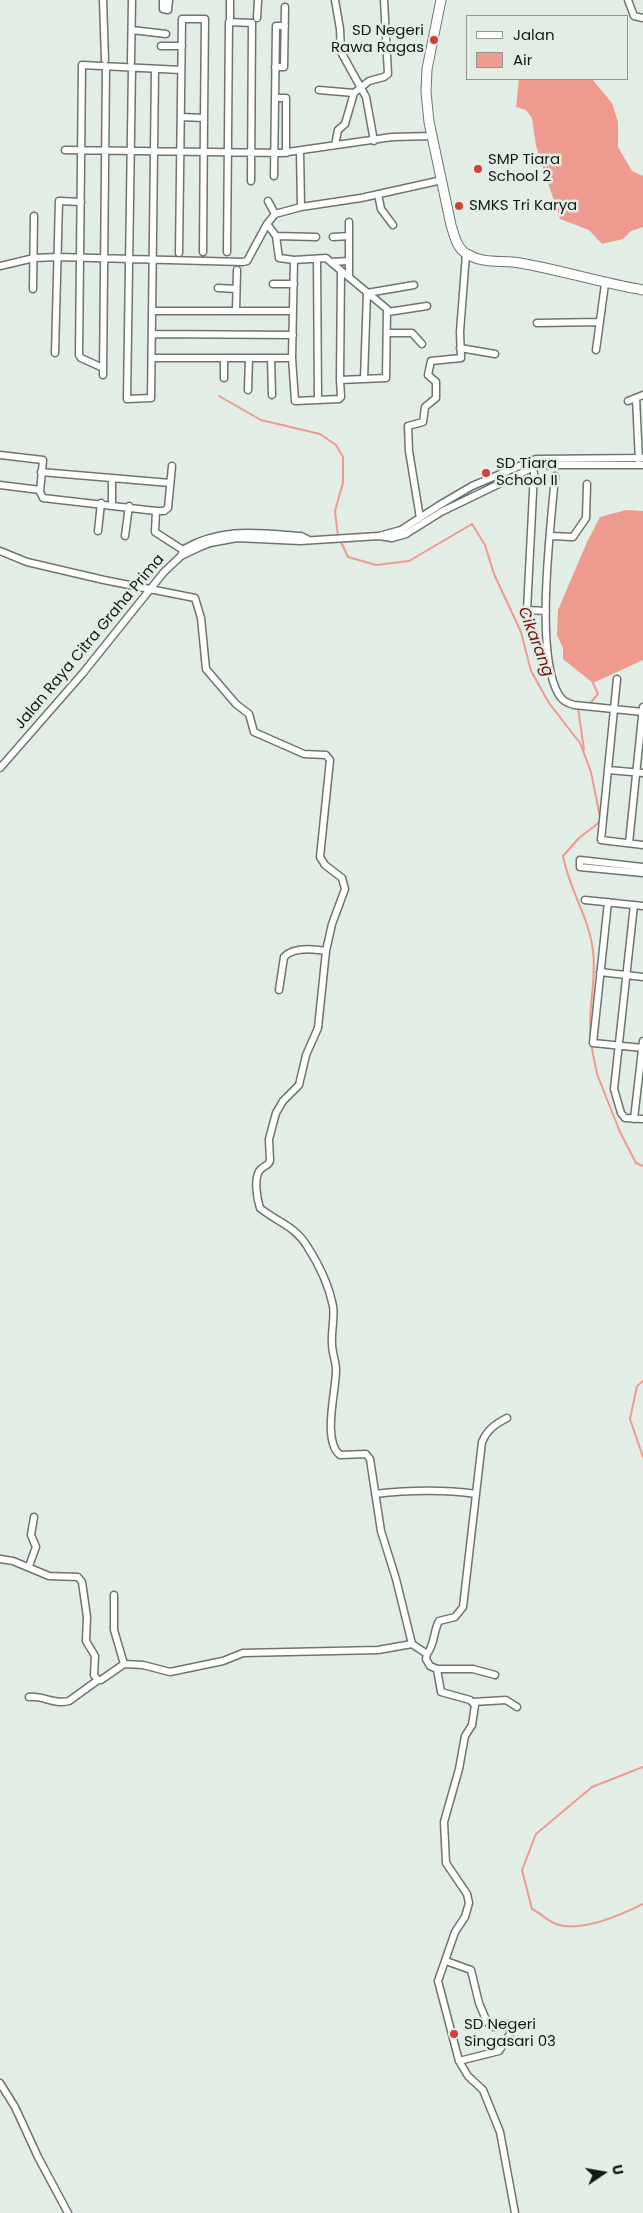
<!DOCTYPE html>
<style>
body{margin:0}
#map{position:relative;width:643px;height:2213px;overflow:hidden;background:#e2ede5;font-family:Poppins,sans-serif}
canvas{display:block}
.legend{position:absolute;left:466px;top:15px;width:162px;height:65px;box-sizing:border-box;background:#e2ede5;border:1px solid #909892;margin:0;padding:6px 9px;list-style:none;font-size:15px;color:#141816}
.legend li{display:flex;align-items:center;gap:10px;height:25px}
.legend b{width:25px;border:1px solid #909892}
.north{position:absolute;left:578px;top:2148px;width:50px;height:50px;-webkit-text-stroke:4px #e2ede5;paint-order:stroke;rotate:78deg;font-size:14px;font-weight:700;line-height:20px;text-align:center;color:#141816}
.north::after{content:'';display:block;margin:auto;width:18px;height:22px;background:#141816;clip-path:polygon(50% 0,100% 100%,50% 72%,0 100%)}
</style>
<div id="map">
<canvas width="643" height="2213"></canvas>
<ul class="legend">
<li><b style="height:6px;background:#fff"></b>Jalan</li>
<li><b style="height:14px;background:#ef9a8f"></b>Air</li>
</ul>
<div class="north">U</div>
</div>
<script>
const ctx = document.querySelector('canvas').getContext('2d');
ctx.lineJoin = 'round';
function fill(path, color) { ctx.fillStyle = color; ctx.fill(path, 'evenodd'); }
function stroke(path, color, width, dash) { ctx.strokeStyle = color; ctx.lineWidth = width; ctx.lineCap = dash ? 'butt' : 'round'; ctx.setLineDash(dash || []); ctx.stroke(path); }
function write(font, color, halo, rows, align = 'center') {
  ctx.font = font + ' Poppins,sans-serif'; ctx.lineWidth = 5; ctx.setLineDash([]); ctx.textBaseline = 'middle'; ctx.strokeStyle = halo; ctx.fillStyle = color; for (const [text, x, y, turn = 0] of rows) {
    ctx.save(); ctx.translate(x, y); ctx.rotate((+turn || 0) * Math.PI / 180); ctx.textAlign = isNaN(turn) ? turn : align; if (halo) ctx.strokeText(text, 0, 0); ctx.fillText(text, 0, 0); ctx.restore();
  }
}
const water = new Path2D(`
 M519,79H592L612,103L618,122V147L632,171L643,176V227L631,231L623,239L602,244L589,230L560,219L536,146L532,118L526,110L516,107Z
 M626,510L643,511V660L593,683L563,659V648L557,635L558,610L587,542L600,517Z`);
const stream = new Path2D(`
 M219,396L261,420L320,434L336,445L343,457V483L335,511L338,536
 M340,540L348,557L376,565L409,561L472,524L485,545L494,574L521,632L531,671L549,703L580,743L591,772L600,817
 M587,704L592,701L598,694L593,683
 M578,708L584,750
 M591,1039C587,1010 597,980 593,951C589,917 569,889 563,856L579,838L601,821
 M591,1044L597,1074L620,1132L636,1163L643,1166
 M643,1381L637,1386L630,1419L643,1457
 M643,1767L592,1787L536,1834L522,1870L532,1909C540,1913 548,1921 556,1924C580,1933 621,1915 643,1904`);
const street = new Path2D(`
 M103,0L105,60
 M163,0V9L168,10L169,0
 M335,0L340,29L341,52L366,97L374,141
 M628,0L634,16L643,18
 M257,18L258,0
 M230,19V0
 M132,30L166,34
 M161,46H182
 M131,62L132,0
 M132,67L127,399L151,398L155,69
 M275,67H284L285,7
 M319,90L354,93
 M275,98H286V153
 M335,145L338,130L345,124L354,93L369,81L384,77L388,74L384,0
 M65,150L281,153L392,137L433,136
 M300,151L301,207
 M274,176L276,26H285
 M378,194L381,209L393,225
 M268,201L275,214
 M267,224L276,236L279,258L294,260L326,258L387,309L386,378L340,380L341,397L339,399L295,401L292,358L294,260
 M276,236L316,237
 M333,237L349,236
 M203,252L204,118
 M227,252L229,22L252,23L251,181
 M179,253L182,19H205L204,118L181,117
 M317,259L318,400
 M331,262L349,261
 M0,266L34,258L57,257L243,262L247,261L267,224L275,214L301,207L361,198L442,180
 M349,277V222
 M273,284H294
 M218,288L236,289
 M33,289L34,216
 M153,311H293
 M236,311L237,270
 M388,312L427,306
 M537,323L600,322
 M388,333H412L422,344
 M152,334L293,335
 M460,348L495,354
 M596,350L605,284
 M55,353L59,201L81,202
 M152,358H292
 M224,358V378
 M271,358L272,395
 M103,368L81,358L79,355L82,65L181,70
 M103,375L106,66
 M364,379L367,293L414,285
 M340,380L341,271
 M248,390L249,358
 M636,398L639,461
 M628,401L643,395
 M0,455L43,460L40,492L43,498L156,511H164L168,508L172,466
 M41,472L170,483
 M534,473L527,610L546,611
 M555,476C551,526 534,654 559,695C563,701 567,703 574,705L643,712
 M0,485L40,490
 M112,505V479
 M156,511L155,532L186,552
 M420,518L409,451L408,426L423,422L425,407L436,398V382L428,375L431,361L461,358L460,332L466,254
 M98,531L101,503
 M125,536L129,506
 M379,536L392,538L406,534L441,512L538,465H643
 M551,536L573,537L586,518L587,484
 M0,551L27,562L104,580L195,598L201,618L206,669L236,704L249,714L254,732L304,754L326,755L330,760L320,857L325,865L342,878L345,889L332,924L326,951L318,1028L306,1055L299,1085L283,1101L276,1113L269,1139L270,1161C268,1166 265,1165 261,1169C253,1176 257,1199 260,1208C277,1222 295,1226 307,1246C318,1263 329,1286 333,1306C335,1318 331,1331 332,1344C332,1353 336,1361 336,1370C336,1392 322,1440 340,1455L366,1454L370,1459L381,1531L396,1579L412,1644L427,1654L426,1659L430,1666L437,1669L441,1692L470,1700L475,1705L472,1725L465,1736L459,1769L444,1822L446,1863L467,1894L469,1903L465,1917L455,1932L438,1981L459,2061L468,2076L483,2090L500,2132L515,2213
 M181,556L184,549C223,527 257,533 301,536L307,539
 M617,679L601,840L643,845
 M0,768L83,673L164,572L181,556L200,547L210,543L237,538L300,541L379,536L401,530L438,506L472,486L536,459L643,458
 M608,770L643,773
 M629,843L643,707
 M643,867L580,860V867L643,873
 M585,900L643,906
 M608,902L593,1043L643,1048
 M634,905L614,1089L621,1113L625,1118L643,1119
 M600,972L643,977
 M279,990L284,957C293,947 314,949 326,951
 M634,1119L643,1041
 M375,1494C409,1490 441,1489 476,1494
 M0,1559L13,1561L49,1576L78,1577L82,1582L87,1617L86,1641L95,1656L94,1675L98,1680H101L124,1664L143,1665L170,1672L223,1661L243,1653L378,1650L412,1644
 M29,1566L36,1547L31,1535L34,1517
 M114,1595V1630L124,1664
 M427,1654C435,1644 433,1632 439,1621L455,1617L463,1607L482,1442C487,1430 495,1424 507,1418
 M437,1669H473L495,1675
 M29,1697C42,1695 55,1705 69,1701L98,1680
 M473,1702L506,1700L517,1707
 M446,1961L471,1970L479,2003L487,2022L494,2027L506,2024L510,2028V2034L499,2051L459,2061
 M0,2083L15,2107L38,2157L68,2213`);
const secondary = new Path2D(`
 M441,0L427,69L426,92L429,122L451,225C454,235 457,249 467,254C483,264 502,260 520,263C561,270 601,283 643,290`);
const markers = [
 [434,40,5,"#cf4238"],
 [478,169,5,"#cf4238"],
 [459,206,5,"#cf4238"],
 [486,473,5,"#cf4238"],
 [454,2034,5,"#cf4238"]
];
const poiNames = [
 ["SD Negeri",424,31,"right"],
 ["Rawa Ragas",424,48,"right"],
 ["SMP Tiara",488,160],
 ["School 2",488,177],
 ["SMKS Tri Karya",469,206],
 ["SD Tiara",496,464],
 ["School II",496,481],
 ["SD Negeri",464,2025],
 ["Singasari 03",464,2042]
];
const streetNames = [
 ["Jalan Raya Citra Graha Prima",90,642,-50]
];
const waterNames = [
 ["Cikarang",535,642,69]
];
fill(water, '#ef9a8f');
stroke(stream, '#ef9a8f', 2);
stroke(street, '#6c766f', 9);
stroke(secondary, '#6c766f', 11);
stroke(street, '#fff', 6);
stroke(secondary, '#fff', 9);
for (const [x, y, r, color] of markers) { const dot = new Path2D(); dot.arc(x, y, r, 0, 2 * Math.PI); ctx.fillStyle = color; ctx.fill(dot); stroke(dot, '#e2ede5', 2); }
write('15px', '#141816', '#e2ede5', poiNames, 'left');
write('15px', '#141816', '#e2ede5', streetNames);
write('italic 16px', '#75120f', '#e2ede5', waterNames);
</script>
